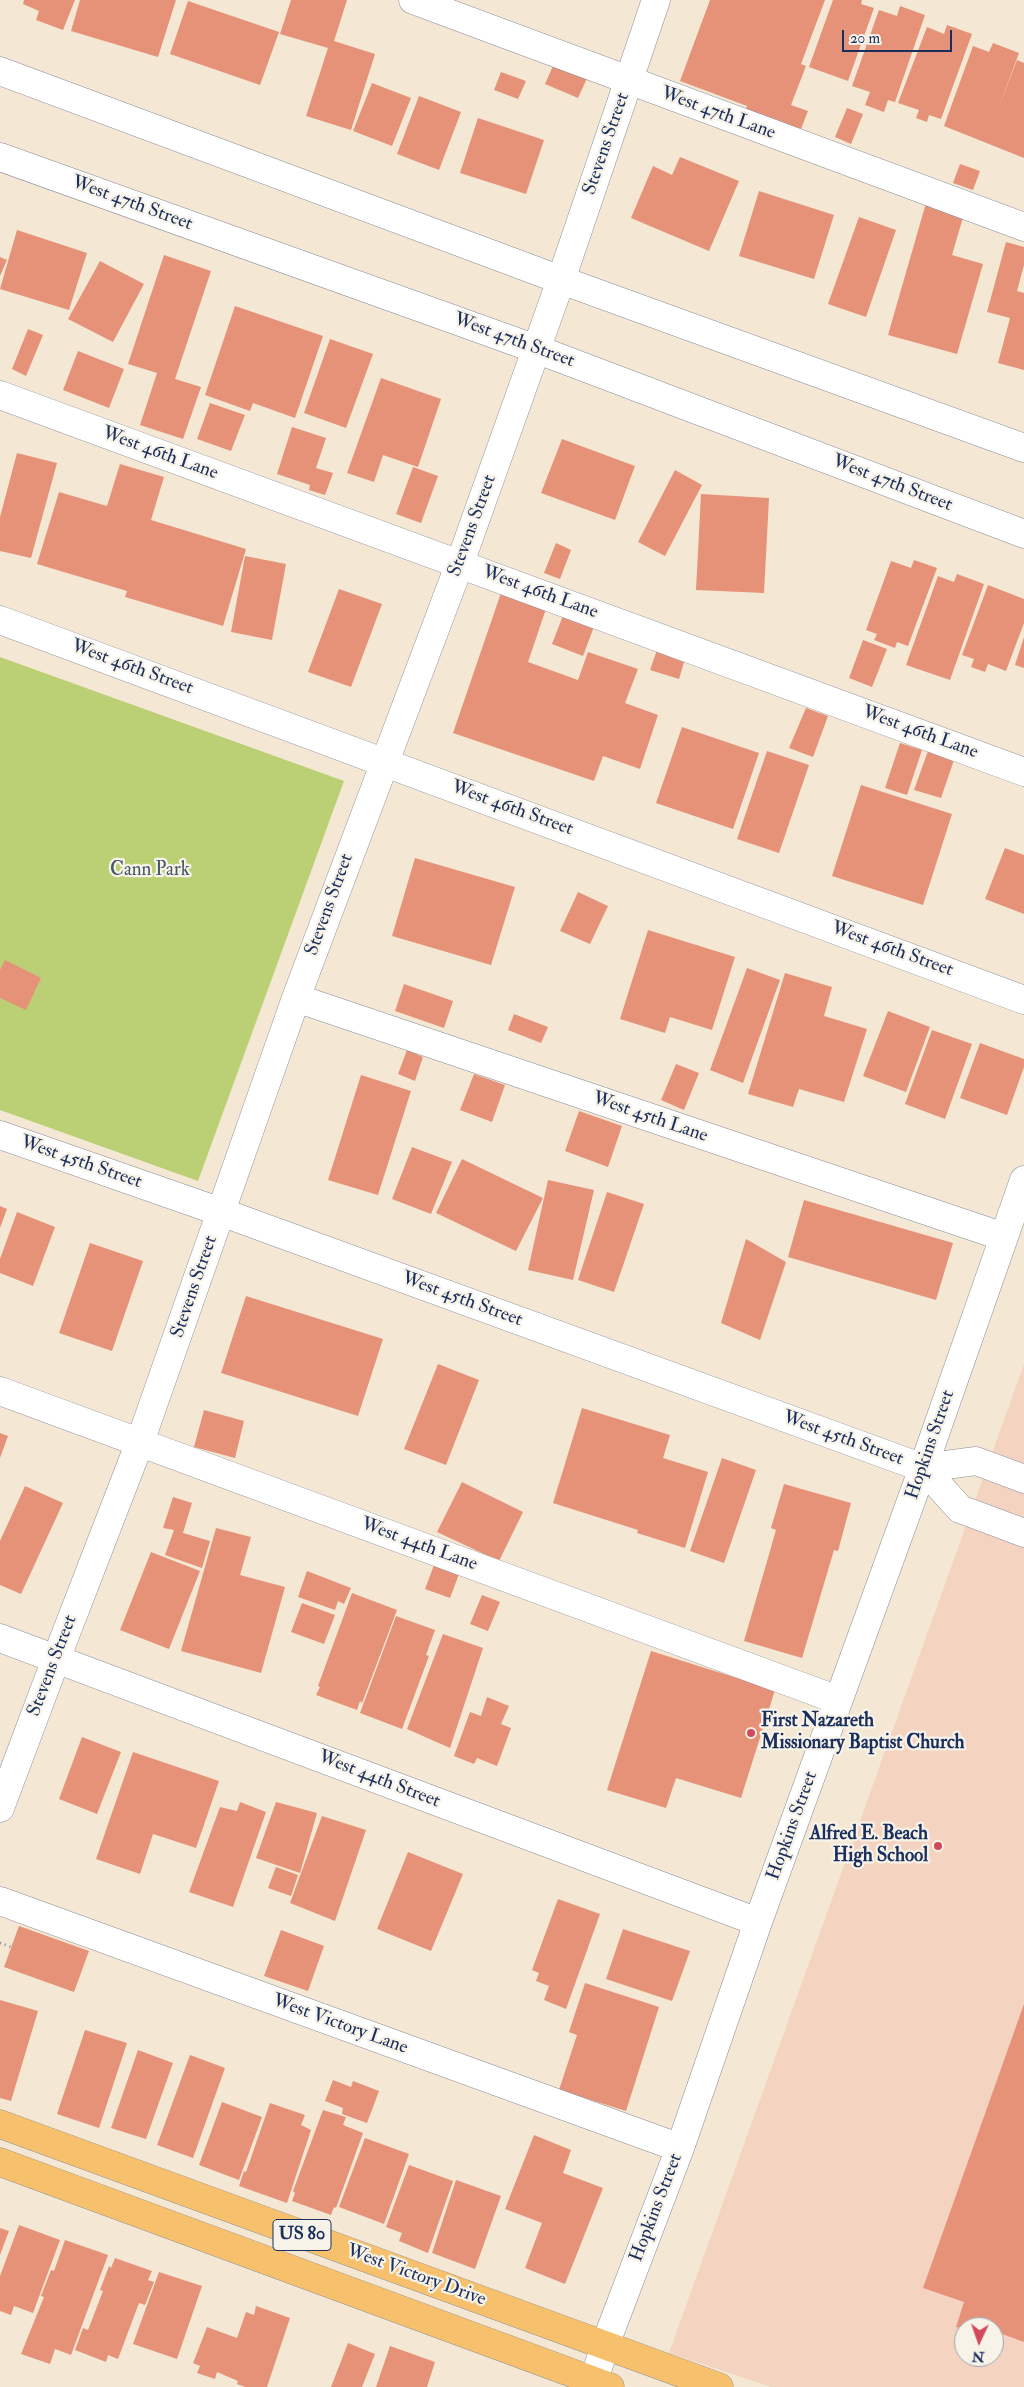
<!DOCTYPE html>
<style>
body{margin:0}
#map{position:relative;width:1024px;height:2387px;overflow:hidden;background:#f4e8d4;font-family:"IM FELL Double Pica",serif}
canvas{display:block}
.north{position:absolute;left:954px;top:2317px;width:50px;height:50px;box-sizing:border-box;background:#f7f3e8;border:1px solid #9fa5b1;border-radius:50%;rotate:183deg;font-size:14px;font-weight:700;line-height:20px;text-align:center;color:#1b2f5e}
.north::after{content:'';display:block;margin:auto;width:18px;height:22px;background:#d1495b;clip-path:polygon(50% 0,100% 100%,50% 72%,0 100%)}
.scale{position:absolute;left:842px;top:30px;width:110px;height:22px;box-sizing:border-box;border:2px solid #1b2f5e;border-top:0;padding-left:6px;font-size:15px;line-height:18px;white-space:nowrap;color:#1b2f5e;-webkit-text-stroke:4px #f7f3e8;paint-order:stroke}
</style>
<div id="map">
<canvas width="1024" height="2387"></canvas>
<div class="north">N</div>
<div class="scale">20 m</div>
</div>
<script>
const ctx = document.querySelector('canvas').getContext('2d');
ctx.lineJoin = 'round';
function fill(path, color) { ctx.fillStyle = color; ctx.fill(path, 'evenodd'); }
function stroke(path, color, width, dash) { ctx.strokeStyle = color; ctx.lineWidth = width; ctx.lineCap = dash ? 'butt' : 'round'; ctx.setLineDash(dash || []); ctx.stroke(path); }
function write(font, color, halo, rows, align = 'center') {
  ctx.font = font + ' "IM FELL Double Pica",serif'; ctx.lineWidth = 4.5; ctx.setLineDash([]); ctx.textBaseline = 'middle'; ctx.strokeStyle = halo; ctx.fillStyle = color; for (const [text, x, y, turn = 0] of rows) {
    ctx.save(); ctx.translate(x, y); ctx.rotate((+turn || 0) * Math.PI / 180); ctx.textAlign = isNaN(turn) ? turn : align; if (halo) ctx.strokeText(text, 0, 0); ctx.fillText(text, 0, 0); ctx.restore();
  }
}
const built = new Path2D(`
 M1024,1364V2387H771L669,2353ZM964,2327H994V2357H964Z`);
const green = new Path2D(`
 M0,657L344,781L198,1181L0,1110Z`);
const building = new Path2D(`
 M24,0H75L63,30L36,20L39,11L23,4Z
 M80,0H176L158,57L71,31Z
 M291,0H347L334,41L375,54L351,130L306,116L328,48L280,34Z
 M710,0H825L801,64L806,66L791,105L808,111L801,129L746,109L747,106L680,81Z
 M833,0H862L861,4L874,8L848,81L809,67Z
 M188,1L279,32L260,85L170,54Z
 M900,6L925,15L895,102L888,100L884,112L865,105L870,92L852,86L879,10L897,16Z
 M947,25L972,34L941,119L929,115L927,122L916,118L919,110L898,103L927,27L944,34Z
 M993,43L1019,53L998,109L1017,60L1024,63V158L944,126L973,46L989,52Z
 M556,59L589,74L578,98L545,84Z
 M501,72L526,81L518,99L494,90Z
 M372,83L411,98L392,146L353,131Z
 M419,96L461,112L439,170L397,154Z
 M847,108L863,114L851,144L835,137Z
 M478,118L544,140L526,194L460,173Z
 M680,157L739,181L709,251L631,218L653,166L672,175Z
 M960,164L980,171L973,190L953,183Z
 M759,191L834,215L814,279L739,256Z
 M926,203L964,214L952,255L983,264L957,354L888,335Z
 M859,217L896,230L866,317L828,304Z
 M17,230L87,253L69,310L0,289Z
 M1006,242L1024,247V265L1017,291L1024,293V370L998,363L1010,318L987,312Z
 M164,255L211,271L175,379L201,387L183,439L140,425L157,373L128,364Z
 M0,257L7,260L0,276Z
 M100,261L144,284L113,342L68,319Z
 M235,306L323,336L295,418L253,403L250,411L205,395Z
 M28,329L43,335L26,376L12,369Z
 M330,339L373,354L346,428L304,413Z
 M78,351L124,369L109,408L63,390Z
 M381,378L441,399L418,467L383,455L374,482L347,473Z
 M210,403L245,415L231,451L197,439Z
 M292,427L326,438L316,468L333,473L325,495L309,490L310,485L277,474Z
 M562,439L635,466L615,520L541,493Z
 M17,453L57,463L31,558L0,551V517Z
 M120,464L164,477L151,520L246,549L223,626L125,597L127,591L37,564L59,492L107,506Z
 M413,467L438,476L421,523L396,514Z
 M675,470L702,485L665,556L638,542Z
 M701,494L769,498L764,593L696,590Z
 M556,543L571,550L560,579L544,573Z
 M245,556L286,564L272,640L231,632Z
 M914,560L937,568L908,646L897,642L895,648L874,640L877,634L866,630L891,561L911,568Z
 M957,574L984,584L950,680L906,665L938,576L954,582Z
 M988,585L1024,599V623L1006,671L988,664L985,672L971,667L974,659L962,655Z
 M503,587L548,603L528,662L578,680L588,652L638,669L625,703L658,715L640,769L603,756L594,781L453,733Z
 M339,589L382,604L351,687L308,672Z
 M564,613L595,624L583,656L552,644Z
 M1024,637V668L1015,665Z
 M863,640L887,649L872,687L849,678Z
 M657,650L685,659L679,679L650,670Z
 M806,708L828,716L813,757L789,748Z
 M682,727L759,753L733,829L656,803Z
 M900,743L922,750L907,795L885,788Z
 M767,751L809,765L779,853L737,839Z
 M928,751L954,760L941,798L914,790Z
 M861,785L952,814L923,905L832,876Z
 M1005,848L1024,855V914L985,899Z
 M415,858L515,887L491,965L392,936Z
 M578,892L608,906L590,944L560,931Z
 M648,930L735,957L712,1030L670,1017L665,1033L620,1019Z
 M5,960L41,978L26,1010L0,998V970Z
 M747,968L780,980L743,1083L710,1070Z
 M785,973L832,987L824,1016L867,1029L844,1102L799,1089L793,1107L748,1094Z
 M404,984L453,1001L444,1028L395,1011Z
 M888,1011L930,1027L906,1092L863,1076Z
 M514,1014L548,1027L541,1043L508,1030Z
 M932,1030L972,1044L945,1119L905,1104Z
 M980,1043L1024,1059V1067L1007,1115L960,1098Z
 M407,1050L423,1057L415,1081L398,1074Z
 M676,1064L699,1073L684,1110L661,1100Z
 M474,1074L505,1085L492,1122L460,1110Z
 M361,1075L411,1091L378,1195L328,1180Z
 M579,1111L622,1126L608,1167L565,1151Z
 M412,1147L452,1162L431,1214L392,1199Z
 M462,1159L543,1198L516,1251L436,1213Z
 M548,1180L594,1190L573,1280L528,1270Z
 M607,1192L644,1204L614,1292L578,1280Z
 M804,1200L953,1243L936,1300L788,1257Z
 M0,1206L7,1209L0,1228Z
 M17,1212L55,1227L33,1286L0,1273V1259Z
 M746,1239L786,1262L760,1340L721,1323Z
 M90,1243L143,1261L112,1351L59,1333Z
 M246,1296L383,1339L358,1416L221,1373Z
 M438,1364L479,1380L446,1465L404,1449Z
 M582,1408L670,1435L663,1458L708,1472L685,1548L637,1533L638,1530L553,1503Z
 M204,1410L244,1421L235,1458L194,1447Z
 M0,1433L8,1436L0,1458Z
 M722,1458L756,1470L724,1563L690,1551Z
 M462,1482L523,1512L499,1561L437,1532Z
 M784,1484L851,1503L838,1551L834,1550L802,1658L744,1641L776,1530L771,1528Z
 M25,1486L63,1503L21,1594L0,1585V1541Z
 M173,1497L192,1503L183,1533L210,1541L202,1568L165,1555L174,1530L163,1528Z
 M216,1528L251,1537L240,1575L285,1587L261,1673L181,1651Z
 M151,1552L200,1571L169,1649L120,1630Z
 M434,1565L459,1574L450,1598L425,1589Z
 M307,1571L351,1588L344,1604L338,1601L335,1610L298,1597Z
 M352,1593L397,1610L362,1703L360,1701L357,1710L316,1695L320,1687L318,1686Z
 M482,1595L500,1602L488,1631L470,1624Z
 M302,1603L335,1615L324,1644L291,1632Z
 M396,1616L435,1630L426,1655L429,1656L402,1729L360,1713Z
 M443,1634L483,1648L450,1748L407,1729Z
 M651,1651L775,1690L741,1798L676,1778L666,1808L607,1790Z
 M487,1697L509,1706L501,1724L511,1728L497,1766L477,1758L474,1764L454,1756L470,1712L481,1716Z
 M82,1737L121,1752L97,1814L59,1799Z
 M133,1752L219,1781L196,1848L153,1834L140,1874L96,1859Z
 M240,1802L266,1812L233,1907L189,1892L220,1807L237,1811Z
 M276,1802L317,1813L300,1873L256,1858Z
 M322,1816L366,1830L335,1921L290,1903Z
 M408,1852L463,1874L431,1951L377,1929Z
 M276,1867L298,1875L291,1896L268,1888Z
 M558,1899L600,1914L566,2009L544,2000L549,1986L536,1981L539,1973L532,1970Z
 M19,1926L89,1951L74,1992L4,1967Z
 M623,1929L690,1951L672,2001L606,1979Z
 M281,1930L324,1946L308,1991L264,1976Z
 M585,1983L659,2007L626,2111L559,2090L577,2035L569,2032Z
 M0,2000L38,2011L11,2101L0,2098Z
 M1024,2004V2342L994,2331V2327H964V2329L956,2327L964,2302L923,2288Z
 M85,2030L127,2043L99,2128L57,2114Z
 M138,2050L173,2063L146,2139L111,2128Z
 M190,2055L225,2068L193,2158L157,2145Z
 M333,2080L351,2087L353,2081L379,2091L367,2123L342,2114L343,2108L325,2101Z
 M222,2102L262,2117L239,2180L199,2165Z
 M270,2103L305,2115L301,2125L311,2130L287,2203L239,2186L244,2171L246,2172Z
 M323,2110L346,2117L343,2125L363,2133L336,2208L334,2207L331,2215L292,2201L295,2193L293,2191Z
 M534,2135L571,2150L563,2173L603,2188L565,2284L525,2268L542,2223L505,2209Z
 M365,2138L409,2154L384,2224L339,2207Z
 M409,2165L453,2181L428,2253L399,2241L402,2233L386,2227Z
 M456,2180L501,2196L475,2269L432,2253Z
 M19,2225L60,2240L33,2313L14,2306L11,2315L0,2311V2276Z
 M0,2228L9,2231L0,2255Z
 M65,2240L108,2255L71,2355L55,2349L50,2364L21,2354L44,2297L41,2296L51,2270L54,2271Z
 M115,2258L152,2271L148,2280L154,2282L145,2305L139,2303L118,2359L108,2355L106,2362L75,2350L83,2328L88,2330L103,2291L100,2290L109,2266L111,2268Z
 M159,2272L202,2286L177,2359L133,2344Z
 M256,2306L290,2318L267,2387H245L237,2384L238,2381L217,2372L215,2379L197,2373L200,2366L193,2363L207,2327L237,2338L246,2312L254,2315Z
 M348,2343L375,2354L362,2387H331Z
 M390,2346L435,2362L427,2387H376Z`);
const path = new Path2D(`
 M0,1943L11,1947`);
const minor = new Path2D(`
 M413,0L1024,227
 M0,71L561,280L1024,448
 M0,157L536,349L1024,534
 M0,395L1024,772
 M0,620L1024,1000
 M296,998L1004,1237
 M0,1135L221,1212L923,1468L960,1509L1024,1533
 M0,1391L838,1700
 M923,1468L976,1461L1024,1479
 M0,1638L758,1922
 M0,1808L56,1659L140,1442L296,998L460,563L561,280L656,0
 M0,1901L680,2148
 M592,2387L605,2345L680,2148L758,1922L923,1468L1024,1180`);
const major = new Path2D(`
 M0,2124L719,2387
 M0,2162L610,2387`);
const markers = [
 [751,1733,5,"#d1495b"],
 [938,1846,5,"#d1495b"]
];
const shields = [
 [302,2235,58]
];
const shieldNames = [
 ["US 80",302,2235]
];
const streetNames = [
 ["West 47th Lane",718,114,20],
 ["Stevens Street",607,144,-71],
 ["West 47th Street",132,204,20],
 ["West 47th Street",514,341,20],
 ["West 46th Lane",160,454,20],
 ["West 47th Street",892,484,21],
 ["Stevens Street",473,526,-70],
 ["West 46th Lane",540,593,20],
 ["West 46th Street",132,668,20],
 ["West 46th Lane",920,733,20],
 ["West 46th Street",512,809,20],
 ["Stevens Street",330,905,-70],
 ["West 46th Street",892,950,20],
 ["West 45th Lane",650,1118,19],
 ["West 45th Street",81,1163,19],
 ["Stevens Street",195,1287,-71],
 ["West 45th Street",462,1300,20],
 ["West 45th Street",843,1439,20],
 ["Hopkins Street",931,1445,-71],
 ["West 44th Lane",419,1545,20],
 ["Stevens Street",53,1666,-69],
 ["West 44th Street",379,1780,21],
 ["Hopkins Street",793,1826,-70],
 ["West Victory Lane",340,2025,20],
 ["Hopkins Street",657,2208,-69],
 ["West Victory Drive",416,2276,20]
];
const parkNames = [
 ["Cann Park",150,871]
];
const poiNames = [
 ["First Nazareth",761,1722],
 ["Missionary Baptist Church",761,1744],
 ["Alfred E. Beach",928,1835,"right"],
 ["High School",928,1857,"right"]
];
fill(built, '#f4d3c0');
fill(green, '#bbd074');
fill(building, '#e59279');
stroke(minor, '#888c99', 29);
stroke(major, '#888c99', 29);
stroke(path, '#888c99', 3, [1, 4]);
stroke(minor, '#fff', 28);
stroke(major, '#f7c06c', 28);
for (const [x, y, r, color] of markers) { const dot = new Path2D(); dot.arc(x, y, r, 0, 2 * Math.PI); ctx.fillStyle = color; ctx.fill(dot); stroke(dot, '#f7f3e8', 2); }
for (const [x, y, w] of shields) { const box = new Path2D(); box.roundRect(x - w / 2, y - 15.5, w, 31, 4); ctx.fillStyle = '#f7f3e8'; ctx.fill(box); stroke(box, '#1b2f5e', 1); }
write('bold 18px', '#1b2f5e', null, shieldNames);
write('19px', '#1b2f5e', '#f7f3e8', streetNames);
write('19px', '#435764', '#f7f3e8', parkNames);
write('bold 19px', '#1b2f5e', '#f7f3e8', poiNames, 'left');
</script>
